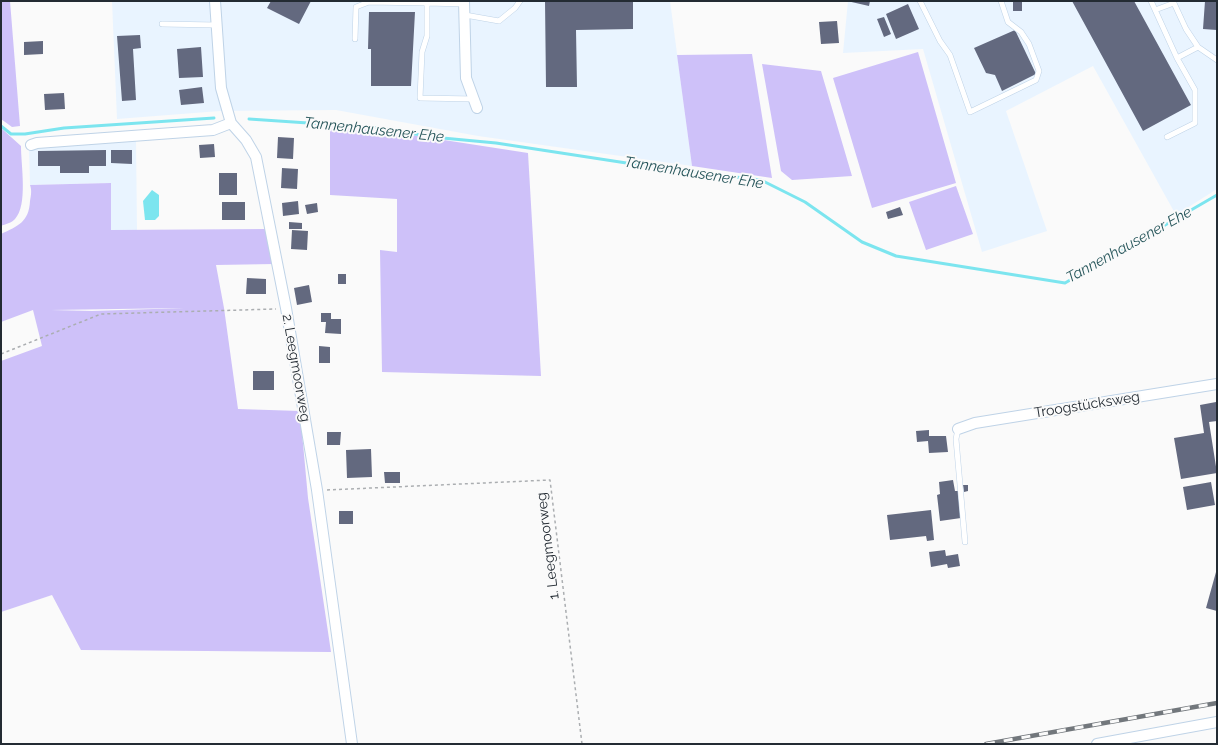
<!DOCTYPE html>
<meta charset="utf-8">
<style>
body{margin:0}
#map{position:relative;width:1218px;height:745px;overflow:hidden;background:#fafafa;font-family:Raleway,sans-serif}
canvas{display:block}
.frame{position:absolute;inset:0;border:2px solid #232b33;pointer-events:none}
</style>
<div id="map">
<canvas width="1218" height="745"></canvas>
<div class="frame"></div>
</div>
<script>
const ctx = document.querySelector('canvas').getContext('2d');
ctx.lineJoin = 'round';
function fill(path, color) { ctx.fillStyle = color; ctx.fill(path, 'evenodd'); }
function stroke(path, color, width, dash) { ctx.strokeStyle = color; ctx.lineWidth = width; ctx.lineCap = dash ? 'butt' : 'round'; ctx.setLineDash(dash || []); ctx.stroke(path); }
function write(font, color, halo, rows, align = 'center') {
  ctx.font = font + ' Raleway,sans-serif'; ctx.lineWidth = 4; ctx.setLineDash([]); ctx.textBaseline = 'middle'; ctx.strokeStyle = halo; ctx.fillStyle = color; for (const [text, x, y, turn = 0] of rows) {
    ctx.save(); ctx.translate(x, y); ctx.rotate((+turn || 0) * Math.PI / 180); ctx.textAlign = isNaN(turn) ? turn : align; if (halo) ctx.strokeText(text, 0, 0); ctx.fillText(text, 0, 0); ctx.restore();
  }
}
const built = new Path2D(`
 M112,1H670L692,166L478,136L336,110L220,111L117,119Z
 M848,1H1217V189L1176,215L1093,66L1006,111L1047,231L982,252L923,49L843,53Z
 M136,139L137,230H111V183L30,185L29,149L39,144Z`);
const green = new Path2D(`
 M1,1H10L20,126L12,127L1,119Z
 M918,52L956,183L872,208L833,78Z
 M752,54L772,178L692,166L677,55Z
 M762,64L821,71L852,176L792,180L781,171Z
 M330,126L392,132L528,153L541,376L382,372L380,250L397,252V199L330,195Z
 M1,128L21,146C21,166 28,205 15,219C12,223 5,224 1,226Z
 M111,183V230L267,229L274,264L216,265L224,308L238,409L300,411L308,498L331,652L81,650L52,595L1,612V361L42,346L33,310L1,322V234C18,226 29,222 30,201C31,196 32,190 30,185ZM184,308L92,311L51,310L183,308Z
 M956,186L973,234L926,250L909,202Z`);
const water = new Path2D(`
 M152,190L159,195V216L155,220H145L143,201Z`);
const stream = new Path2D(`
 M249,119L382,128L432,137L496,143L659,168L761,180L805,202L862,242L896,256L1065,283L1217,195
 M1,126L11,134H25L64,128L214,118`);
const building = new Path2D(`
 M271,1H311L299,24L267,8Z
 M545,1H633V29L576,30L577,87H546Z
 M847,1H870L869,6Z
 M1013,1L1022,2V11H1013Z
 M1072,1H1134L1191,105L1143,131Z
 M1205,1H1217V30L1203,29Z
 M908,4L919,29L896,39L886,14Z
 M369,12H415L411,86H371V49H368Z
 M884,17L891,34L884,37L877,19Z
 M837,21L839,43L821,44L819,22Z
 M1015,30L1036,74L1002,91L995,75L986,73L974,48Z
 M140,35L141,48L133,49L136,100L122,101L117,36Z
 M43,41V54L24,55V42Z
 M201,47L203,77L179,78L177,49Z
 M202,87L204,103L181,105L179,90Z
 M64,93L65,109L45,110L44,94Z
 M278,137L294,138L293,159L277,158Z
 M214,144L215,157L200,158L199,145Z
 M106,150V166H89V173H60V166H38V151Z
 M111,150H132V164L111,163Z
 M282,168L298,169L297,189L281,188Z
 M219,173H237V195H219Z
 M298,201L299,214L283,216L282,203Z
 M222,202H245V220H222Z
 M317,203L318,212L307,214L305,205Z
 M900,207L903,215L888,219L886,212Z
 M289,222L302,223V229H289Z
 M292,230L308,231L307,250L291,249Z
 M338,274H346V284H338Z
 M247,278L266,279V294H246Z
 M309,285L312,302L297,305L294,288Z
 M321,313H331V319H341V334L325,333L326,322H321Z
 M319,346L330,347V363H319Z
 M253,371H274V390H253Z
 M1216,402L1217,421L1209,422L1217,473L1181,479L1174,438L1204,433L1200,405Z
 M929,430V436H946L948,452L929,453L928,441L917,442L916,431Z
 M327,432H341L340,445H327Z
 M371,449L372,477L347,478L346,450Z
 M384,472H400V483H385Z
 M953,480L955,491H958L961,518L940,521L937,495L940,494L939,482Z
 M1211,482L1215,505L1187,510L1183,487Z
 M963,485H968V491L964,492Z
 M931,510L934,540L927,541L926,536L890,540L887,515Z
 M339,511H353V524H339Z
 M945,550L946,556L958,554L960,566L948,568L947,564L931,567L929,552Z
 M1216,572L1217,573V611L1206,608Z`);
const path = new Path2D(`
 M1,354L101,314L276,309
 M327,490L550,480L582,744`);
const service = new Path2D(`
 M920,1L940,41L950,55L970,112L1036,80L1039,71L1029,44L1021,32L1008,22L1001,1
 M1151,1L1177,58
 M1173,1L1186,29L1198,47L1217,60
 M465,4L427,3V36L422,52L420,98L474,99
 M1155,10L1174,3
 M465,15L499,21L515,8L520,1
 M162,24L216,25
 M355,39L356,7L369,2L427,3
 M1167,137L1195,123V90L1177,58L1198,47
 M958,429L956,439L965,542`);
const minor = new Path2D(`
 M215,1L221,88L231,123L246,140L256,157L286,308L317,490L352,744
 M464,1L466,78L477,108
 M31,145L37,143L213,130L231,123
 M958,429L975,423L1217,384
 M1097,744L1217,722`);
const rail = new Path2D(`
 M986,744L1217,703`);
const streetNames = [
 ["2. Leegmoorweg",296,368,80],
 ["Troogstücksweg",1087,405,-9],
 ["1. Leegmoorweg",548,546,-97]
];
const waterNames = [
 ["Tannenhausener Ehe",374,130,6],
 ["Tannenhausener Ehe",694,173,9],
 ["Tannenhausener Ehe",1129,245,-29]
];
fill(built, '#e9f4ff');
fill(green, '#cec1f9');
fill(water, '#7ce5ef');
stroke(stream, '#7ce5ef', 3);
fill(building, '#63697f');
stroke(service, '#bfd3e7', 6);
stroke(minor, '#bfd3e7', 12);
stroke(path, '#abaeb1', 1.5, [3, 3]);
stroke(service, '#fff', 5);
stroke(minor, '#fff', 10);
stroke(rail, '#72777c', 4.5);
stroke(rail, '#fafafa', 3, [9]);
write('14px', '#232b33', '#fafafa', streetNames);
write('italic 15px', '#26555a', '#fafafa', waterNames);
</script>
